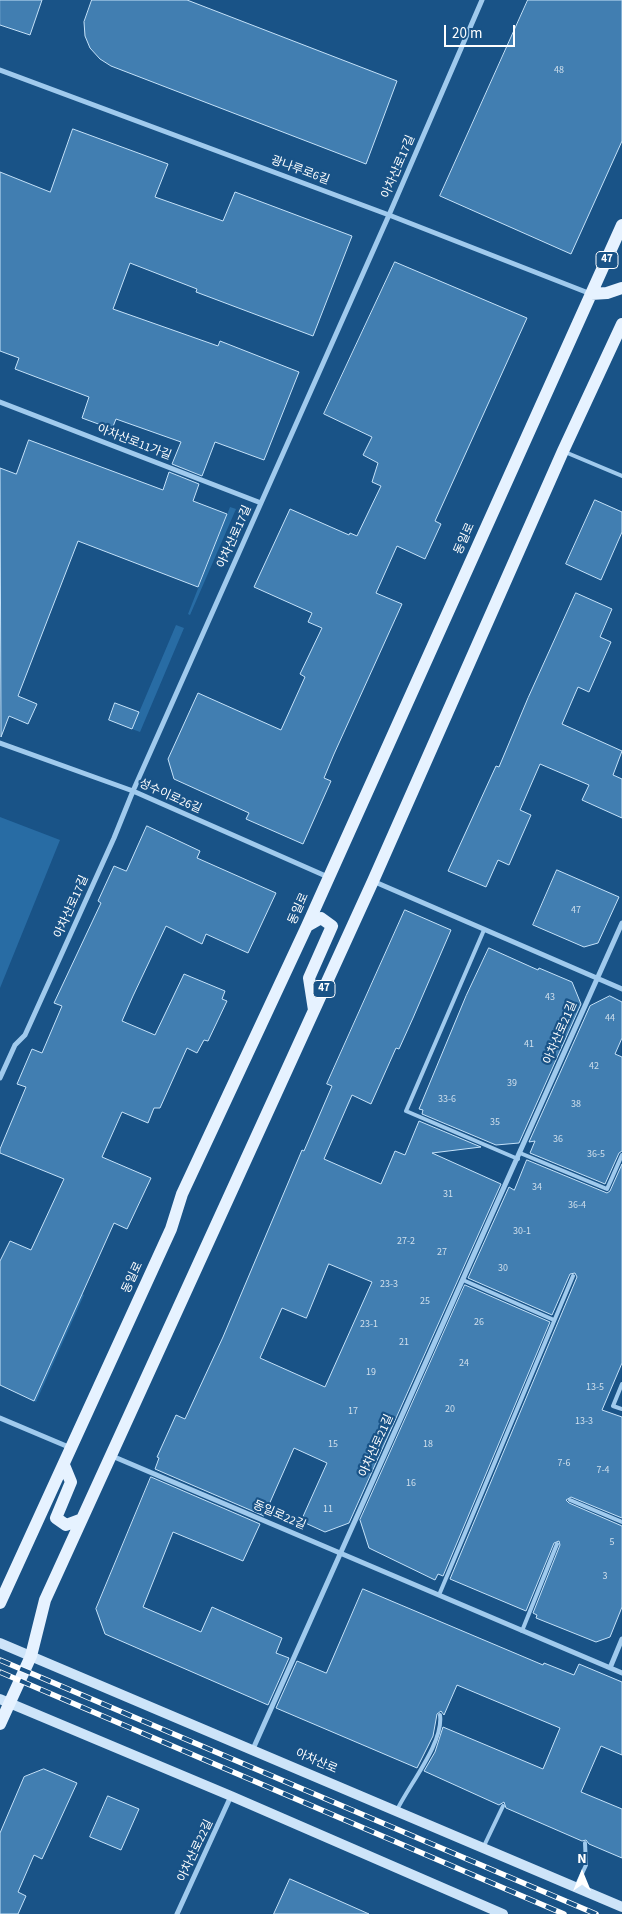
<!DOCTYPE html>
<meta charset="utf-8">
<style>
body{margin:0}
#map{position:relative;width:622px;height:1914px;overflow:hidden;background:#195387;font-family:"Source Sans 3",sans-serif}
canvas{display:block}
.north{position:absolute;left:557px;top:1849px;width:50px;height:50px;-webkit-text-stroke:4px #195387;paint-order:stroke;rotate:0deg;font-size:14px;font-weight:700;line-height:20px;text-align:center;color:#fff}
.north::after{content:'';display:block;margin:auto;width:18px;height:22px;background:#fff;clip-path:polygon(50% 0,100% 100%,50% 72%,0 100%)}
.scale{position:absolute;left:444px;top:25px;width:71px;height:22px;box-sizing:border-box;border:2px solid #fff;border-top:0;padding-left:6px;font-size:15px;line-height:18px;white-space:nowrap;color:#fff;-webkit-text-stroke:4px #195387;paint-order:stroke}
</style>
<div id="map">
<canvas width="622" height="1914"></canvas>
<div class="north">N</div>
<div class="scale">20 m</div>
</div>
<script>
const ctx = document.querySelector('canvas').getContext('2d');
ctx.lineJoin = 'round';
function fill(path, color) { ctx.fillStyle = color; ctx.fill(path, 'evenodd'); }
function stroke(path, color, width, dash) { ctx.strokeStyle = color; ctx.lineWidth = width; ctx.lineCap = dash ? 'butt' : 'round'; ctx.setLineDash(dash || []); ctx.stroke(path); }
function write(font, color, halo, rows, align = 'center') {
  ctx.font = font + ' "Source Sans 3","Noto Sans KR",sans-serif'; ctx.lineWidth = 4.5; ctx.setLineDash([]); ctx.textBaseline = 'middle'; ctx.strokeStyle = halo; ctx.fillStyle = color; for (const [text, x, y, turn = 0] of rows) {
    ctx.save(); ctx.translate(x, y); ctx.rotate((+turn || 0) * Math.PI / 180); ctx.textAlign = isNaN(turn) ? turn : align; if (halo) ctx.strokeText(text, 0, 0); ctx.fillText(text, 0, 0); ctx.restore();
  }
}
const green = new Path2D(`
 M230,507L236,509L190,615L188,614Z
 M176,625L184,628L140,732L132,729Z
 M0,817L60,840L0,988Z
 M82,1294L84,1295L36,1402L34,1401Z`);
const building = new Path2D(`
 M0,0H42L30,35L0,25Z
 M92,0H187L397,81L366,164L111,66L100,59L90,48L85,36L84,22Z
 M528,0H622V141L571,254L440,196Z
 M73,129L168,164L155,197L223,221L235,192L352,236L313,336L196,292L197,289L130,263L113,309L218,346L220,341L299,372L264,460L215,442L202,476L172,464L181,442L116,419L112,429L82,418L89,397L15,369L19,358L0,351V172L50,192Z
 M395,262L527,318L435,521L441,524L425,559L397,546L376,593L402,604L334,754L324,778L331,781L303,844L246,819L249,813L174,779L168,759L198,693L281,730L305,677L300,674L322,628L308,622L312,613L254,587L290,509L349,535L350,533L357,536L381,486L372,482L378,463L363,455L372,437L324,414Z
 M29,440L163,490L169,472L199,484L193,501L227,514L198,587L78,541L18,696L37,704L28,724L9,716L1,737L0,468L16,474Z
 M595,500L622,512V532L601,580L566,564Z
 M576,593L612,609L600,637L611,642L589,692L578,687L562,724L622,751L613,775L622,779V818L582,800L589,785L540,764L520,810L531,815L509,865L498,860L486,887L448,871L496,766L499,767L528,698Z
 M115,703L139,712L132,729L109,720Z
 M147,826L200,851L197,858L276,893L248,953L206,934L202,944L166,926L133,996L122,1021L155,1035L184,974L225,991L222,999L227,1001L208,1041L204,1040L197,1053L187,1048L160,1108H154L148,1123L122,1112L102,1157L151,1178L127,1229L114,1223L34,1401L0,1385V1261L10,1241L31,1250L64,1179L0,1153V1149L26,1087L17,1084L32,1049L42,1053L62,1006L54,1003L101,903L98,901L114,866L126,871Z
 M557,870L619,897L598,943L584,947L533,925Z
 M405,910L451,930L413,1018L399,1049L396,1048L371,1104L352,1095L324,1159L381,1184L395,1151L405,1155L419,1121L481,1147L432,1153L501,1184L349,1523L325,1532L301,1521L327,1463L294,1448L264,1516L155,1469L159,1458L157,1457L176,1415L185,1419L223,1337L302,1150L304,1151L332,1086L327,1084ZM329,1264L372,1282L325,1387L260,1358L282,1308L306,1318Z
 M489,948L538,970L539,968L572,982L581,1004L519,1143L496,1145L422,1114L423,1110L419,1109L466,996Z
 M610,996L622,1002V1038L615,1054L622,1057V1151L619,1153L605,1184L530,1153L535,1141L529,1142L590,1006Z
 M527,1160L607,1193L610,1191L622,1164V1363L602,1410L622,1417V1518L571,1497L566,1500L569,1503L622,1526V1607L610,1637L596,1642L536,1618L537,1615L533,1613L560,1545L559,1541L554,1543L526,1611L450,1579L577,1277L575,1273L570,1274L552,1315L468,1278L509,1187L514,1190Z
 M465,1285L550,1322L443,1576L438,1574L435,1580L369,1548L360,1520Z
 M151,1477L260,1524L243,1561L173,1532L143,1607L201,1632L212,1607L282,1638L276,1653L289,1658L268,1705L105,1634L96,1609Z
 M363,1589L543,1665L544,1663L574,1675L579,1664L622,1682V1755L601,1746L581,1792L622,1809V1858L589,1844L586,1840L582,1841L513,1811L506,1808L504,1802L499,1805L424,1771L435,1752L443,1727L543,1769L560,1728L457,1685L444,1715L441,1711L437,1714L433,1736L417,1768L276,1708L297,1661L326,1673Z
 M44,1769L77,1783L42,1859L34,1855L18,1892L26,1896L18,1914H0V1833L24,1777Z
 M108,1796L139,1809L121,1850L90,1837Z
 M290,1879L369,1914H274Z`);
const service = new Path2D(`
 M565,452L622,476
 M484,930L406,1111L518,1159
 M520,1153L607,1189L622,1155
 M463,1280L554,1320
 M622,1384L613,1406L622,1409
 M570,1500L622,1522
 M439,1595L573,1276
 M522,1631L557,1544
 M397,1810C409,1785 444,1742 440,1715
 M483,1848L503,1806
 M576,1887L586,1865L585,1843`);
const minor = new Path2D(`
 M0,70L389,215L591,294
 M0,402L261,503
 M0,743L133,791L328,877
 M375,882L622,989
 M0,1078L15,1045L25,1035L114,838L133,791L389,215L482,0
 M0,1418L71,1448
 M112,1456L622,1673
 M610,1668L622,1639
 M253,1749L622,923
 M177,1914L231,1796`);
const secondary = new Path2D(`
 M0,1643L622,1907
 M0,1699L231,1796L503,1914`);
const primary = new Path2D(`
 M591,294L607,293L622,288
 M307,926L321,918L332,926L309,978L314,1010
 M64,1465L71,1482L56,1518L66,1525L82,1519
 M0,1603L171,1229L182,1194L307,926L622,225
 M0,1724L31,1656L45,1600L373,881L563,451L622,324`);
const rail = new Path2D(`
 M0,1660L596,1914
 M0,1672L564,1914`);
const numberNames = [
 ["48",559,71],
 ["47",576,911],
 ["43",550,998],
 ["44",610,1019],
 ["41",529,1045],
 ["42",594,1067],
 ["39",512,1084],
 ["33-6",447,1100],
 ["38",576,1105],
 ["35",495,1123],
 ["36",558,1140],
 ["36-5",596,1155],
 ["34",537,1188],
 ["31",448,1195],
 ["36-4",577,1206],
 ["30-1",522,1232],
 ["27-2",406,1242],
 ["27",442,1253],
 ["30",503,1269],
 ["23-3",389,1285],
 ["25",425,1302],
 ["26",479,1323],
 ["23-1",369,1325],
 ["21",404,1343],
 ["24",464,1364],
 ["19",371,1373],
 ["13-5",595,1388],
 ["20",450,1410],
 ["17",353,1412],
 ["13-3",584,1422],
 ["15",333,1445],
 ["18",428,1445],
 ["7-6",564,1464],
 ["7-4",603,1471],
 ["16",411,1484],
 ["11",328,1510],
 ["5",612,1543],
 ["3",605,1577]
];
const shields = [
 [607,260,22],
 [324,989,22]
];
const shieldNames = [
 ["47",607,260],
 ["47",324,989]
];
const streetNames = [
 ["아차산로17길",399,167,-67],
 ["광나루로6길",300,171,20],
 ["아차산로11가길",134,443,21],
 ["아차산로17길",235,537,-66],
 ["동일로",465,539,-66],
 ["성수이로26길",170,797,24],
 ["아차산로17길",72,907,-66],
 ["동일로",299,909,-66],
 ["아차산로21길",561,1033,-67],
 ["동일로",133,1278,-65],
 ["아차산로21길",377,1446,-66],
 ["동일로22길",279,1516,23],
 ["아차산로",316,1762,23],
 ["아차산로22길",196,1851,-65]
];
fill(green, '#286ca4');
fill(building, '#417eb1');
stroke(building, '#c5e2f9', 1);
stroke(service, '#a0caed', 4);
stroke(minor, '#a0caed', 5);
stroke(secondary, '#cde4f9', 10);
stroke(primary, '#e6f2ff', 12);
stroke(rail, '#fff', 5.5);
stroke(rail, '#195387', 4, [11]);
write('10px', '#d0dfec', null, numberNames);
for (const [x, y, w] of shields) { const box = new Path2D(); box.roundRect(x - w / 2, y - 8.5, w, 17, 4); ctx.fillStyle = '#195387'; ctx.fill(box); stroke(box, '#fff', 1); }
write('bold 11px', '#fff', null, shieldNames);
write('12px', '#fff', '#195387', streetNames);
</script>
